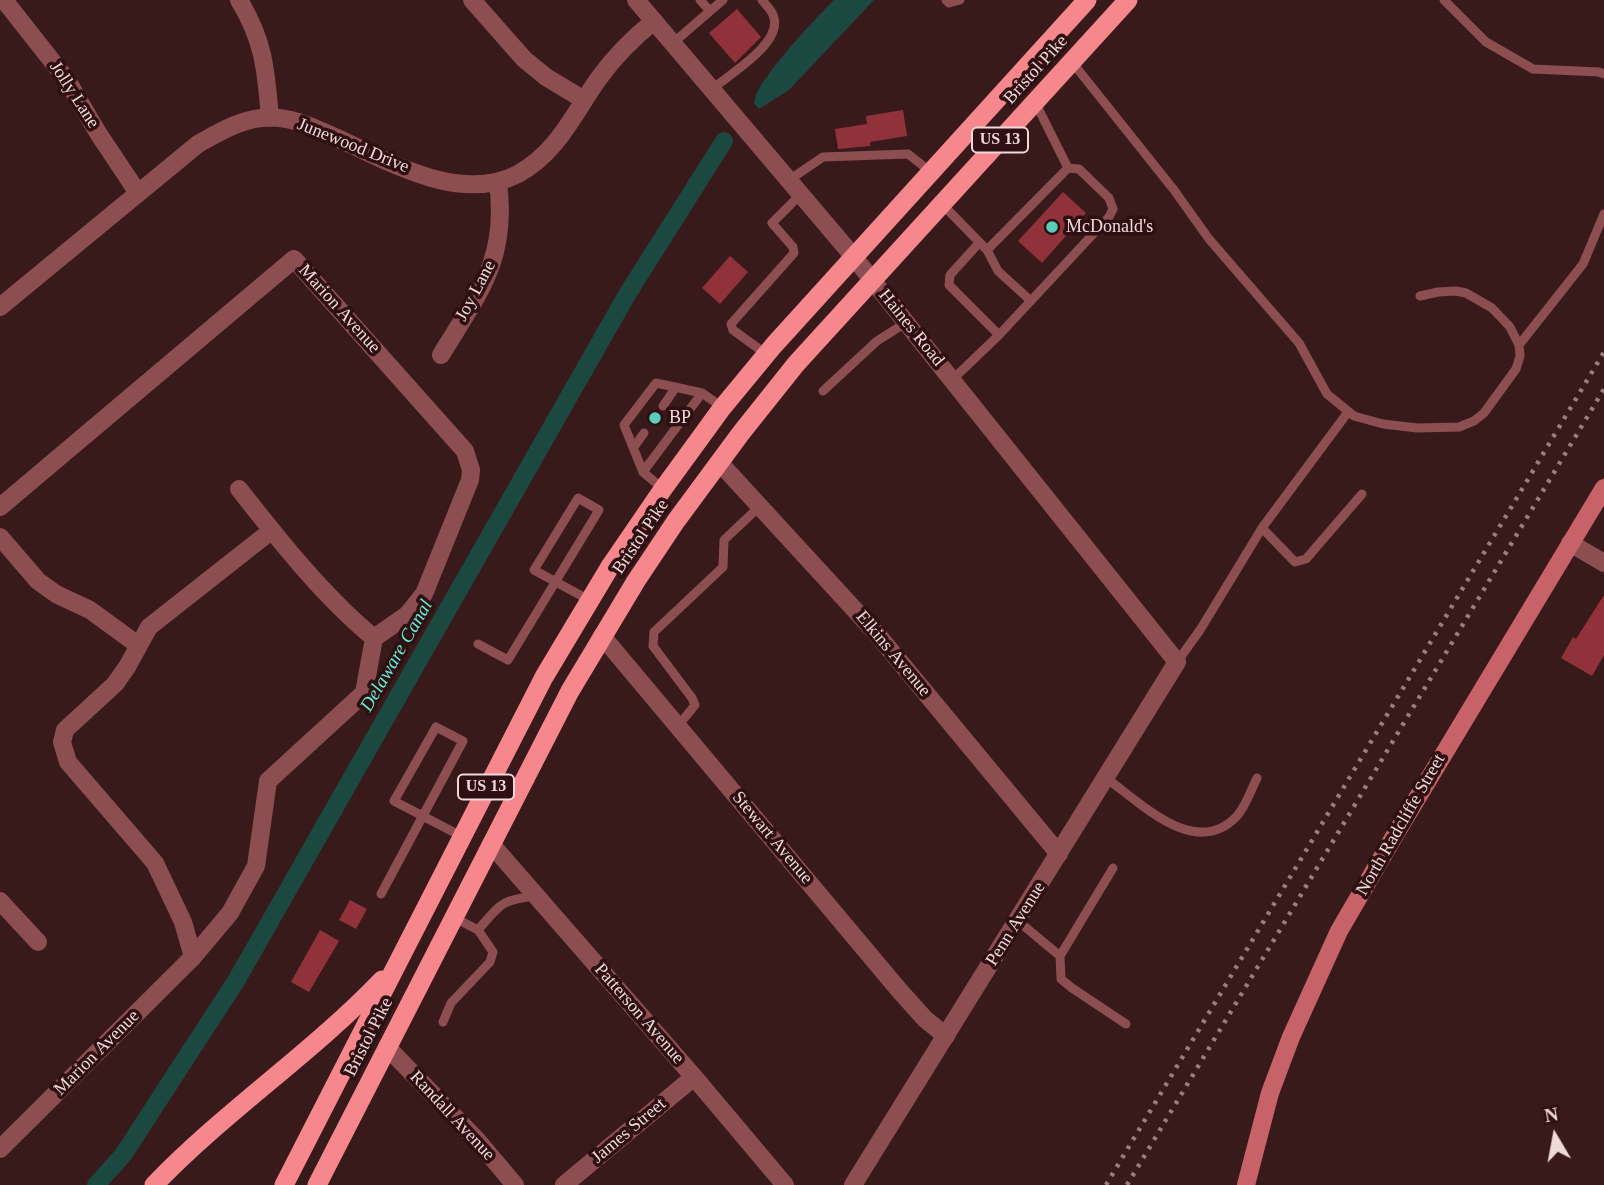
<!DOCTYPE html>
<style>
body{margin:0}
#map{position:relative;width:1604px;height:1185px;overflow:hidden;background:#391a1b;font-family:"Times New Roman",serif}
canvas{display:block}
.north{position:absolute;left:1520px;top:1101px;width:70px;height:70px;-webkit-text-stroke:5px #2e1012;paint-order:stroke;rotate:350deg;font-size:19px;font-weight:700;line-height:28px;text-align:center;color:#f0d9d9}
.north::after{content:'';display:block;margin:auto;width:24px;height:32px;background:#f0d9d9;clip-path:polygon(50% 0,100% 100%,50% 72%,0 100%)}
</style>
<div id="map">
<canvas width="1604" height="1185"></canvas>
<div class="north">N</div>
</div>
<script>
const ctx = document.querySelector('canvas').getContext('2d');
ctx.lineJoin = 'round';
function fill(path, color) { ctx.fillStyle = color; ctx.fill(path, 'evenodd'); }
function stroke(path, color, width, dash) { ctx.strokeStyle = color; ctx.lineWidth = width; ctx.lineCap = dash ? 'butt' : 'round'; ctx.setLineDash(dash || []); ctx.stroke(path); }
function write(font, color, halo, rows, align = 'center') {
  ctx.font = font + ' "Times New Roman",serif'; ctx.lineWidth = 7; ctx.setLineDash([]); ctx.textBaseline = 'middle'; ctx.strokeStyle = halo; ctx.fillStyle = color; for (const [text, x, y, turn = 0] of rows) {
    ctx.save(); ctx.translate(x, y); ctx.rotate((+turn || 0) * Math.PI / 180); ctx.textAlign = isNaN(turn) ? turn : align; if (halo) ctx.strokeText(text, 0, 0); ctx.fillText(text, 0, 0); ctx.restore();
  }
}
const water = new Path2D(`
 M834,0H874L789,90L759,109L754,103C754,82 817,17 834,0Z`);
const canal = new Path2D(`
 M96,1185L123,1155L236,981L628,293L724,141`);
const building = new Path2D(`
 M737,9L761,37L735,63L709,33Z
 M903,110L907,136L870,142V146L838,149L835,129L867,124L866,116Z
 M1063,192L1086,213L1042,263L1018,241Z
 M730,256L748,272L720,304L702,288Z
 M1604,595V655L1592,676L1561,658L1573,637L1576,639Z
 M350,900L367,909L356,929L339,920Z
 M320,930L339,941L309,992L291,982Z`);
const service = new Path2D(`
 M946,0L949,3L960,0
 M1444,0L1486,42L1533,69L1599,72L1604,74
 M710,11L723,0
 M673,43L710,11L700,0
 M1072,62L1174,190L1209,239L1299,343L1327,394L1354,416L1383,424L1417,428L1459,427L1474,421L1484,413L1516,369L1520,356L1519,345L1510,327L1492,308L1466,293L1456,291L1438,292L1420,296
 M712,89C730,74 781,44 774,18C773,11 766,5 762,0
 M1035,102L1068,168
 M789,180L823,157L908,154L931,172
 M942,204L987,250L998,271L1031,301
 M979,243L950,275L949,285L999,335L1109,217L1113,209L1109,198L1079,169L1068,168
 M987,250L1068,168
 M1519,345L1583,264L1604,214
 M766,354L733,330L731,324L794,253L793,247L772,223L801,194
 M953,379L999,335
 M823,391L877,341L907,322
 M663,406L676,387
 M634,447L644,433
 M643,472L624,425L656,383L702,393
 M663,489L643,472L702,393L722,407
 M1262,528L1295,562L1306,559L1362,494
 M478,644L508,660L599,510L578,498L534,570L589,600
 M1177,662L1200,630L1262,528L1348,412
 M678,726L695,705L692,698L653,646L654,632L723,567L724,540L760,506
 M1106,778C1141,803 1196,860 1237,816C1246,806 1251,790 1257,778
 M381,894L463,741L436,727L394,801L461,836
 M1018,921L1060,956L1061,979L1072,988L1126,1024
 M478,930C501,904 500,900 536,896
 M1060,956L1113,868
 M443,1022L451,1003L490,962L493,952L478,930L453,917`);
const minor = new Path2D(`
 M4,0L67,80L98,133L138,193
 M239,0C264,41 266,70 270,118
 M472,0L524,59L546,77L584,100
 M0,307L198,144C218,133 237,121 261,118C289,115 313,127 337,138C390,162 460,204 518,174C558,152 574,113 599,78C615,56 633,38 654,21
 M441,355C479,292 508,260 498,182
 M719,462L876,633L1059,854
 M0,507L294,259L465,451L471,470L470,480L424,594L407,615L374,638C324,597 279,540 239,489
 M0,537L38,581L56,594L90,610L138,645
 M1570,543L1604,563
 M602,636L899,990L925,1019L946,1036
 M491,844L694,1077L785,1185
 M0,901L38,942
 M193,957L183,922L155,863L68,762L62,742L65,730L115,684L127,667L149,627L271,531
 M387,1047L477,1140L515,1185
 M0,1149L193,957L230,913L256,866L268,781L364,693L374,638
 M564,1185L694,1077`);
const tertiary = new Path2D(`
 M636,0L853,256L1177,662L853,1185`);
const secondary = new Path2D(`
 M1246,1185L1270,1093L1291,1037L1339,931L1395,835L1604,488`);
const trunk = new Path2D(`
 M154,1185C225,1111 311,1054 382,980
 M284,1185L544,677L611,565L663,489L722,408L774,345L1087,0
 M317,1185L570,691L636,581L676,521L741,433L796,364L1128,0`);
const rail = new Path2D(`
 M1106,1185L1604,352
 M1127,1185L1604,389`);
const markers = [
 [1052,227,7,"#5bcebb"],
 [655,418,7,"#5bcebb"]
];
const shields = [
 [1000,140,56],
 [486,787,56]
];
const shieldNames = [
 ["US 13",1000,140],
 ["US 13",486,787]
];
const streetNames = [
 ["Bristol Pike",1036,70,-48],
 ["Jolly Lane",74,95,57],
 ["Junewood Drive",353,146,22],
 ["Joy Lane",476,291,-62],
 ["Marion Avenue",339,309,48],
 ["Haines Road",911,328,51],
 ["Bristol Pike",641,537,-56],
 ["Elkins Avenue",893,654,50],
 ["North Radcliffe Street",1401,825,-60],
 ["Stewart Avenue",772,838,50],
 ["Penn Avenue",1016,924,-58],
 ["Patterson Avenue",639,1014,49],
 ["Bristol Pike",369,1037,-63],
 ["Marion Avenue",97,1053,-45],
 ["Randall Avenue",452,1116,47],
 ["James Street",629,1131,-40]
];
const poiNames = [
 ["McDonald's",1066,227],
 ["BP",669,418]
];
const waterNames = [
 ["Delaware Canal",397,656,-60]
];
fill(water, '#1b4840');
stroke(canal, '#1b4840', 18);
fill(building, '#91323b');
stroke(service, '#8c4e50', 9);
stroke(minor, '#8c4e50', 18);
stroke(tertiary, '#8c4e50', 18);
stroke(secondary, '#c76368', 18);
stroke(trunk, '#f6878c', 19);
stroke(rail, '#997e7e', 4.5, [3.5, 7]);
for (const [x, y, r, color] of markers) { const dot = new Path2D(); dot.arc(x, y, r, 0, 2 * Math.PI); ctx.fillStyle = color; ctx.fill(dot); stroke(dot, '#2e1012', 2.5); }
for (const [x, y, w] of shields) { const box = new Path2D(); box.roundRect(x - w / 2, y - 12.5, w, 25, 5); ctx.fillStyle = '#2e1012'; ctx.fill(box); stroke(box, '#f0d9d9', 2); }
write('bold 16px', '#f0d9d9', null, shieldNames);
write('18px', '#f0d9d9', '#2e1012', streetNames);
write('18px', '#f0d9d9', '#2e1012', poiNames, 'left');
write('italic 19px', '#61edd7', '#2e1012', waterNames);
</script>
